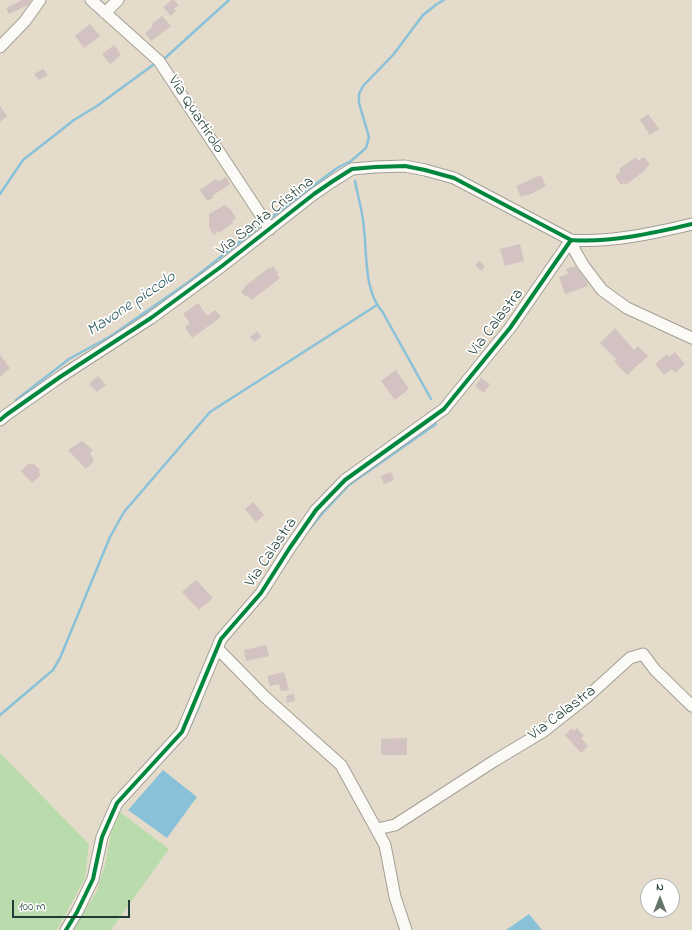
<!DOCTYPE html>
<style>
body{margin:0}
#map{position:relative;width:692px;height:930px;overflow:hidden;background:#e5dbca;font-family:"Indie Flower",sans-serif}
canvas{display:block}
.north{position:absolute;left:640px;top:878px;width:40px;height:40px;box-sizing:border-box;background:#fff;border:1px solid #a5b1ae;border-radius:50%;rotate:0deg;font-size:11px;font-weight:700;line-height:16px;text-align:center;color:#1f3d34}
.north::after{content:'';display:block;margin:auto;width:14px;height:18px;background:#647468;clip-path:polygon(50% 0,100% 100%,50% 72%,0 100%)}
.scale{position:absolute;left:12px;top:900px;width:118px;height:18px;box-sizing:border-box;border:2px solid #1f3d34;border-top:0;padding-left:5px;font-size:12px;line-height:14px;white-space:nowrap;color:#1f3d34;-webkit-text-stroke:3px #fff;paint-order:stroke}
</style>
<div id="map">
<canvas width="692" height="930"></canvas>
<div class="north">N</div>
<div class="scale">100 m</div>
</div>
<script>
const ctx = document.querySelector('canvas').getContext('2d');
ctx.lineJoin = 'round';
function fill(path, color) { ctx.fillStyle = color; ctx.fill(path, 'evenodd'); }
function stroke(path, color, width, dash) { ctx.strokeStyle = color; ctx.lineWidth = width; ctx.lineCap = dash ? 'butt' : 'round'; ctx.setLineDash(dash || []); ctx.stroke(path); }
function write(font, color, halo, rows, align = 'center') {
  ctx.font = font + ' "Indie Flower",sans-serif'; ctx.lineWidth = 3.5; ctx.setLineDash([]); ctx.textBaseline = 'middle'; ctx.strokeStyle = halo; ctx.fillStyle = color; for (const [text, x, y, turn = 0] of rows) {
    ctx.save(); ctx.translate(x, y); ctx.rotate((+turn || 0) * Math.PI / 180); ctx.textAlign = isNaN(turn) ? turn : align; if (halo) ctx.strokeText(text, 0, 0); ctx.fillText(text, 0, 0); ctx.restore();
  }
}
const green = new Path2D(`
 M0,753L89,844L85,878L57,930H0Z
 M120,812L169,849L111,930H72L96,893L105,865L111,833Z`);
const water = new Path2D(`
 M163,770L197,797L167,838L128,810Z
 M529,914L542,930H506Z`);
const stream = new Path2D(`
 M164,59L229,0
 M355,181C358,197 363,213 364,229C367,254 364,291 382,311L431,399
 M0,194L23,160L74,120L97,106L153,65
 M269,219L337,168L351,161L366,148L369,137L359,103V94L363,86L393,55L423,15L437,4L444,0
 M16,400L69,359L111,336L190,281L260,226
 M308,531L321,515L349,485L436,424
 M0,715L53,670L60,658L110,537L124,512L210,412L377,305
 M190,727L200,704`);
const building = new Path2D(`
 M22,0H31L28,5L9,14L6,8Z
 M172,0H174L179,5L174,9L176,11L171,16L163,7Z
 M162,16L171,26L151,41L145,33L153,26L152,24Z
 M90,24L100,36L84,48L75,36Z
 M114,45L121,55L110,64L102,54Z
 M43,69L48,75L39,80L34,74Z
 M0,106L7,116L0,122Z
 M648,114L659,129L650,135L640,120Z
 M636,157L638,161L644,157L650,165L645,169L646,170L625,185L624,183L621,185L615,176L621,172L619,169Z
 M541,175L546,186L527,196V194L521,197L516,186Z
 M226,177L230,184L212,196L213,198L207,201L200,190L216,179L218,182Z
 M225,205L231,210L236,218L232,221L233,223L219,233L218,231L214,235L209,227V214Z
 M520,244L524,261L505,266L500,249Z
 M480,261L485,267L481,271L475,265Z
 M273,266L278,273L277,274L280,278L252,300L248,296L246,297L241,291L245,288L244,287L269,268L270,269Z
 M575,266L586,281L588,286L565,294L559,277L568,274L566,269Z
 M198,303L207,316L215,310L221,317L192,338L185,327L190,323L183,314Z
 M615,328L634,350L638,346L648,356L627,375L614,361L616,359L600,343Z
 M257,331L261,337L254,342L250,337Z
 M675,352L685,364L675,373L672,369L664,375L655,364L667,354L669,357Z
 M0,355L10,368L0,377Z
 M396,370L409,389L395,400L381,381Z
 M98,376L106,385L97,392L89,384Z
 M481,378L490,384L484,393L475,386Z
 M82,441L93,450L90,453L94,461L86,469L68,450Z
 M29,463L31,465L33,463L40,470L38,472L41,475L32,483L21,471Z
 M391,472L394,480L384,484L381,476Z
 M253,502L264,515L256,522L245,509Z
 M196,580L213,598L199,610L182,592Z
 M266,645L269,656L246,661L244,650Z
 M284,672L289,690L281,691L279,684L270,686L267,676Z
 M294,694L295,701L287,703L286,696Z
 M572,728L574,731L577,728L584,736L581,738L588,746L581,753L565,735Z
 M407,738V755H381V739Z`);
const minor = new Path2D(`
 M91,0L159,61L270,229
 M105,13L118,0
 M0,47L25,21L40,0
 M571,240L575,251L583,265L602,290L627,308L692,338
 M0,420L6,415L60,377L151,318L222,266L314,194L333,181L352,169L375,167L405,166L425,170L454,178L571,240C610,243 654,233 692,224
 M217,648L265,697L341,765L385,845L395,897L406,930
 M377,829L395,825L494,761L544,731L587,697L630,658L643,654L655,670L692,706
 M66,930L77,912L93,879L102,837L117,803L182,732L221,639L261,593L289,549L316,510L345,480L444,409L510,328L571,240`);
const cycleway = new Path2D(`
 M0,420L6,415L60,377L151,318L222,266L314,194L333,181L352,169L375,167L405,166L425,170L454,178L571,240C610,243 654,233 692,224
 M66,930L77,912L93,879L102,837L117,803L182,732L221,639L261,593L289,549L316,510L345,480L444,409L510,328L571,240`);
const streetNames = [
 ["Via Quartirolo",195,115,57],
 ["Via Santa Cristina",266,217,-38],
 ["Via Calastra",497,323,-53],
 ["Via Calastra",272,553,-56],
 ["Via Calastra",563,714,-37]
];
const waterNames = [
 ["Mavone piccolo",132,305,-34]
];
fill(green, '#badcad');
fill(water, '#89c2d8');
stroke(stream, '#89c2d8', 2.5);
fill(building, '#d2c2c1');
stroke(minor, '#a2a095', 13);
stroke(minor, '#fbfaf7', 11);
stroke(cycleway, '#00873e', 4);
write('16px', '#1f3d34', '#fff', streetNames);
write('italic 17px', '#336267', '#fff', waterNames);
</script>
